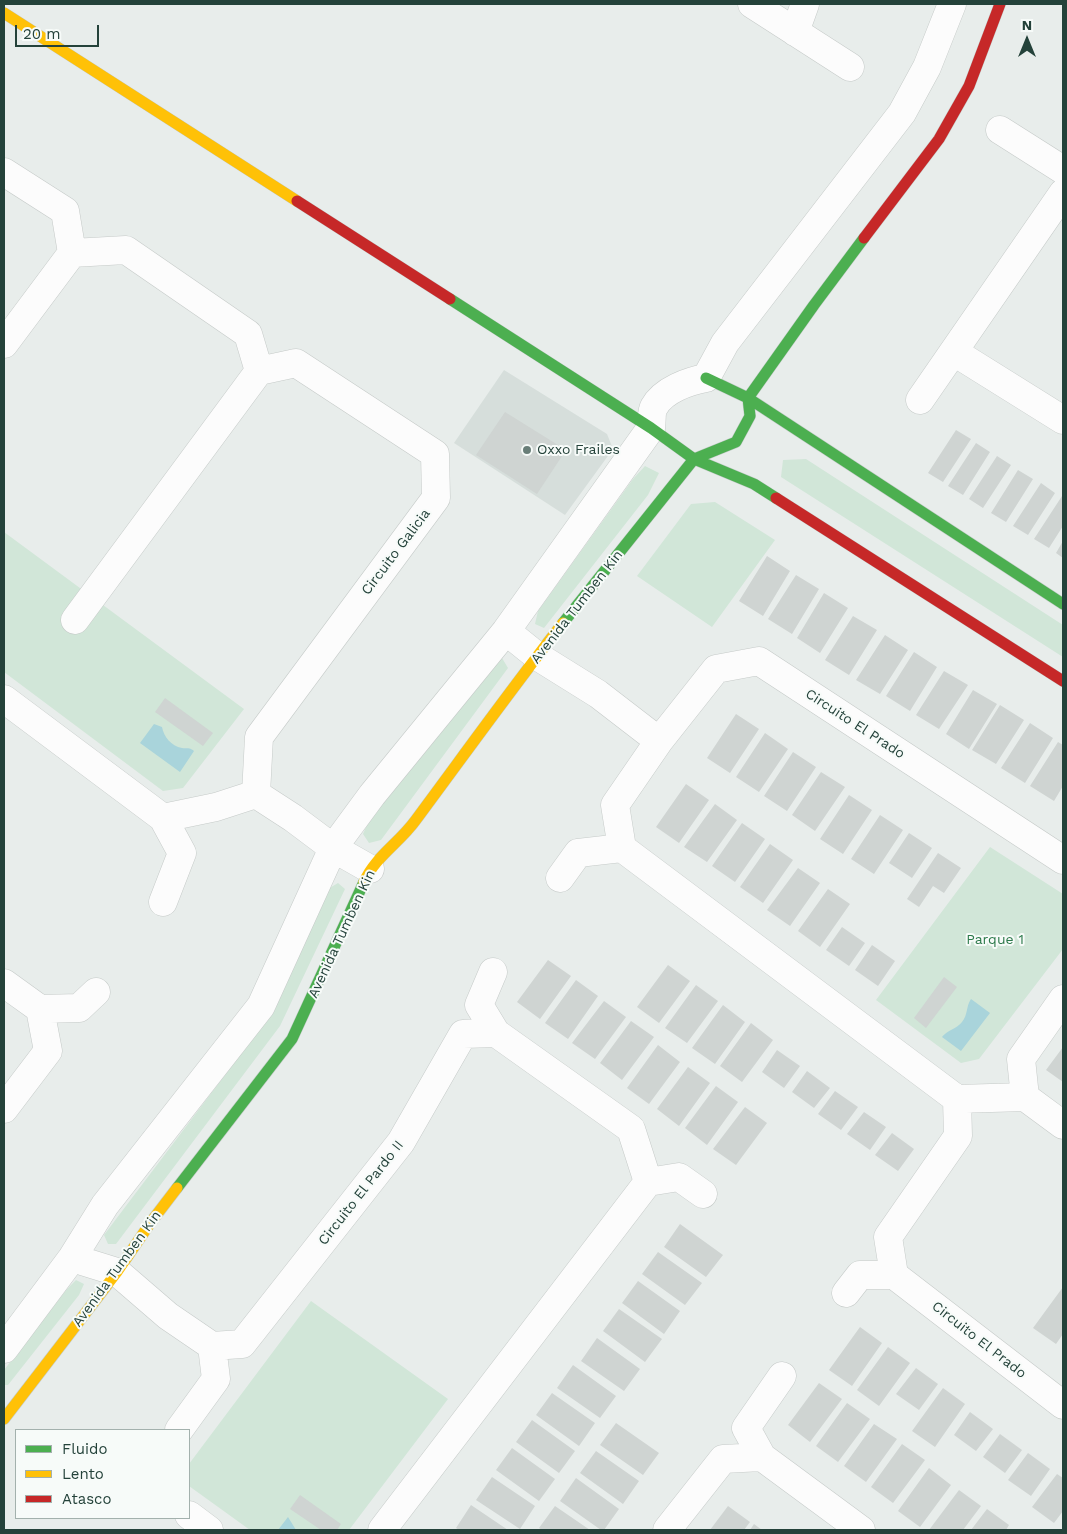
<!DOCTYPE html>
<style>
body{margin:0}
#map{position:relative;width:1067px;height:1534px;overflow:hidden;background:#e8edeb;font-family:"Work Sans",sans-serif}
canvas{display:block}
.frame{position:absolute;inset:0;border:5px solid #24423a;pointer-events:none}
.legend{position:absolute;left:15px;top:1429px;width:175px;height:90px;box-sizing:border-box;background:#f7fbf9;border:1px solid #a3b1ad;margin:0;padding:6px 9px;list-style:none;font-size:15px;color:#24423a}
.legend li{display:flex;align-items:center;gap:10px;height:25px}
.legend b{width:25px;border:1px solid #a3b1ad}
.north{position:absolute;left:1002px;top:15px;width:50px;height:50px;-webkit-text-stroke:4px #f7fbf9;paint-order:stroke;rotate:0deg;font-size:14px;font-weight:700;line-height:20px;text-align:center;color:#24423a}
.north::after{content:'';display:block;margin:auto;width:18px;height:22px;background:#24423a;clip-path:polygon(50% 0,100% 100%,50% 72%,0 100%)}
.scale{position:absolute;left:15px;top:25px;width:84px;height:22px;box-sizing:border-box;border:2px solid #24423a;border-top:0;padding-left:6px;font-size:15px;line-height:18px;white-space:nowrap;color:#24423a;-webkit-text-stroke:4px #f7fbf9;paint-order:stroke}
</style>
<div id="map">
<canvas width="1067" height="1534"></canvas>
<div class="frame"></div>
<ul class="legend">
<li><b style="height:6px;background:#4caf50"></b>Fluido</li>
<li><b style="height:6px;background:#ffc107"></b>Lento</li>
<li><b style="height:6px;background:#c62828"></b>Atasco</li>
</ul>
<div class="north">N</div>
<div class="scale">20 m</div>
</div>
<script>
const ctx = document.querySelector('canvas').getContext('2d');
ctx.lineJoin = 'round';
function fill(path, color) { ctx.fillStyle = color; ctx.fill(path, 'evenodd'); }
function stroke(path, color, width, dash) { ctx.strokeStyle = color; ctx.lineWidth = width; ctx.lineCap = dash ? 'butt' : 'round'; ctx.setLineDash(dash || []); ctx.stroke(path); }
function write(font, color, halo, rows, align = 'center') {
  ctx.font = font + ' "Work Sans",sans-serif'; ctx.lineWidth = 4; ctx.setLineDash([]); ctx.textBaseline = 'middle'; ctx.strokeStyle = halo; ctx.fillStyle = color; for (const [text, x, y, turn = 0] of rows) {
    ctx.save(); ctx.translate(x, y); ctx.rotate((+turn || 0) * Math.PI / 180); ctx.textAlign = isNaN(turn) ? turn : align; if (halo) ctx.strokeText(text, 0, 0); ctx.fillText(text, 0, 0); ctx.restore();
  }
}
const built = new Path2D(`
 M504,370L607,434L613,449L565,515L454,443Z`);
const green = new Path2D(`
 M806,459L1063,625V657L781,477L783,460Z
 M645,466L659,473L648,495L544,628L535,624L538,611L633,479Z
 M715,502L775,540L712,627L637,576L691,504Z
 M4,532L244,709L183,788L163,791L4,672Z
 M502,658L508,668L381,840L369,843L363,834L369,820L492,664Z
 M990,847L1063,894V949L979,1059L961,1063L876,1000Z
 M338,883L345,889L280,1026L116,1244H108L104,1235L265,1022L328,889Z
 M76,1280L84,1284L79,1295L8,1385H4V1370L67,1289Z
 M311,1301L448,1399L349,1530H250L189,1486V1464Z`);
const water = new Path2D(`
 M154,724L162,727C164,737 171,746 182,748C188,749 189,747 194,751L180,772L140,743Z
 M971,999L990,1013L961,1051L942,1037C947,1030 957,1029 962,1022C968,1015 966,1006 971,999Z
 M288,1517L296,1530H278Z`);
const building = new Path2D(`
 M505,412L566,450L537,494L476,455Z
 M956,430L971,439L943,482L928,473Z
 M976,443L990,452L963,495L948,486Z
 M997,456L1011,465L983,508L969,499Z
 M1018,470L1033,479L1006,522L991,513Z
 M1041,483L1055,493L1028,535L1013,526Z
 M1062,496L1063,497V526L1049,548L1034,539Z
 M1063,541V558L1056,553Z
 M767,556L790,571L763,616L739,601Z
 M796,575L819,589L792,634L768,619Z
 M824,593L848,608L820,653L797,638Z
 M853,616L877,630L849,675L825,660Z
 M885,635L908,650L880,694L856,680Z
 M914,652L937,667L910,711L886,696Z
 M944,671L968,685L939,729L916,715Z
 M973,690L997,704L969,749L946,734Z
 M165,698L213,733L203,746L155,712Z
 M1000,705L1024,720L996,764L972,750Z
 M736,714L759,729L730,773L707,758Z
 M1030,723L1053,738L1025,783L1001,768Z
 M765,733L788,749L759,792L736,777Z
 M1058,742L1063,745V786L1054,801L1030,786Z
 M793,752L816,767L787,811L764,796Z
 M821,772L845,787L815,831L792,815Z
 M686,784L709,800L679,843L656,827Z
 M849,795L872,810L843,854L820,839Z
 M715,804L737,820L707,862L684,847Z
 M880,815L903,830L874,874L851,859Z
 M742,823L765,839L735,882L712,866Z
 M909,833L932,848L912,878L889,863Z
 M770,844L793,860L763,903L740,887Z
 M938,853L961,868L944,893L933,886L919,907L907,899Z
 M798,868L820,883L790,926L767,910Z
 M828,889L850,904L820,947L798,931Z
 M842,927L865,943L849,966L826,950Z
 M872,945L895,961L878,986L855,970Z
 M548,960L571,976L540,1019L517,1002Z
 M668,965L690,981L659,1023L637,1007Z
 M944,977L957,987L926,1028L914,1018Z
 M576,980L598,996L568,1039L545,1023Z
 M696,985L718,1001L687,1043L665,1028Z
 M604,1001L626,1017L595,1059L572,1043Z
 M723,1005L745,1022L715,1064L692,1048Z
 M631,1021L654,1037L622,1080L600,1063Z
 M751,1023L773,1040L742,1082L720,1066Z
 M658,1045L680,1062L649,1104L627,1088Z
 M1063,1047V1082L1046,1070Z
 M777,1050L800,1066L784,1088L762,1072Z
 M688,1067L710,1083L679,1126L657,1109Z
 M807,1071L830,1088L814,1108L792,1092Z
 M716,1086L738,1102L707,1145L685,1128Z
 M835,1091L858,1107L841,1130L818,1114Z
 M745,1107L767,1123L736,1165L713,1149Z
 M864,1112L886,1127L870,1150L847,1134Z
 M892,1133L914,1149L898,1171L875,1155Z
 M680,1224L723,1255L706,1277L664,1247Z
 M658,1252L702,1283L685,1305L642,1274Z
 M638,1281L680,1311L664,1334L622,1303Z
 M1063,1287V1334L1056,1344L1033,1328Z
 M619,1309L662,1339L645,1362L603,1331Z
 M860,1327L882,1343L852,1386L829,1370Z
 M597,1338L640,1369L624,1391L581,1361Z
 M888,1347L910,1363L879,1406L857,1390Z
 M573,1365L616,1396L600,1418L557,1388Z
 M916,1368L938,1384L919,1410L896,1394Z
 M819,1383L842,1399L810,1442L788,1425Z
 M943,1388L965,1404L935,1447L912,1431Z
 M552,1393L595,1423L579,1446L536,1415Z
 M847,1403L870,1419L838,1462L816,1446Z
 M970,1412L993,1429L976,1451L954,1435Z
 M532,1420L575,1451L559,1473L516,1442Z
 M616,1423L659,1453L643,1475L600,1445Z
 M874,1424L897,1439L866,1482L844,1466Z
 M1000,1434L1022,1450L1005,1473L983,1457Z
 M902,1444L925,1460L893,1503L871,1487Z
 M512,1448L555,1479L539,1501L496,1470Z
 M596,1451L639,1481L623,1504L580,1473Z
 M1028,1453L1050,1469L1031,1496L1008,1480Z
 M929,1468L951,1485L920,1527L898,1511Z
 M1057,1474L1063,1478V1511L1054,1523L1032,1507Z
 M492,1477L535,1506L520,1529L476,1500Z
 M576,1478L619,1509L604,1530H601L560,1501Z
 M959,1490L981,1506L963,1530H929Z
 M300,1495L341,1524L337,1530H321L290,1509Z
 M471,1505L508,1530H459L456,1528Z
 M555,1506L590,1530H542L539,1528Z
 M728,1506L750,1522L744,1530H710Z
 M987,1509L1009,1525L1006,1530H971Z
 M754,1524L762,1530H750Z`);
const street = new Path2D(`
 M752,4L850,67
 M795,32L805,4
 M1000,130L1063,170
 M4,172L65,211L72,253L126,250L248,334L259,371L296,363L435,454L436,498L259,737L256,794L216,807L163,818L182,853L163,902
 M4,344L72,253
 M954,352L1063,420
 M920,400L1063,193
 M75,620L259,371
 M506,631L537,656L598,694L659,741
 M4,699L163,818
 M256,794L293,818L333,848L370,869
 M622,848L615,805L659,741L716,669L759,661L1063,860
 M560,878L578,853L622,848L957,1099L1025,1097L1063,1125
 M4,983L40,1009
 M496,1033L631,1129L648,1182L679,1177L703,1194
 M1025,1097L1021,1059L1063,999
 M4,1109L48,1051L40,1009L79,1008L96,992
 M72,1258L117,1272L168,1316L212,1346
 M894,1275L888,1237L958,1136L957,1099
 M846,1293L860,1275H894L1063,1405
 M4,1349L72,1258L105,1205L261,1006L333,848L372,795L506,631L651,428C652,422 651,412 654,407C663,390 689,381 706,378L725,343L902,113L927,67L952,4
 M179,1430L216,1379L212,1346L242,1344L401,1142L463,1034L496,1033L479,1005L493,972
 M762,1457L861,1530
 M189,1515L209,1530
 M382,1530L648,1182
 M667,1530L723,1459L762,1457L746,1428L782,1376`);
const fast = new Path2D(`
 M450,299L651,428L694,459L754,484L776,498
 M706,378L748,398L1063,604
 M563,623L694,459L736,442L750,416L748,398L814,305L864,238
 M177,1188L292,1039L364,882`);
const slow = new Path2D(`
 M4,13L297,201
 M364,882C375,857 399,843 415,821C464,755 512,688 563,623
 M4,1419L117,1272L151,1222L177,1188`);
const jam = new Path2D(`
 M297,201L450,299
 M864,238L939,139L969,86L1000,4
 M776,498L1063,681`);
const markers = [
 [527,450,5,"#697e78"]
];
const poiNames = [
 ["Oxxo Frailes",537,450]
];
const streetNames = [
 ["Circuito Galicia",396,552,-53],
 ["Avenida Tumben Kin",577,607,-52],
 ["Circuito El Prado",855,724,33],
 ["Avenida Tumben Kin",342,934,-65],
 ["Circuito El Pardo II",361,1193,-52],
 ["Avenida Tumben Kin",117,1269,-54],
 ["Circuito El Prado",979,1340,38]
];
const parkNames = [
 ["Parque 1",995,940]
];
fill(built, '#d6dedb');
fill(green, '#d1e6d8');
fill(water, '#a9d4db');
fill(building, '#cfd4d2');
stroke(street, '#c5cac8', 29);
stroke(fast, '#c3cbc8', 12);
stroke(slow, '#c3cbc8', 12);
stroke(jam, '#c3cbc8', 12);
stroke(street, '#fcfcfc', 28);
stroke(fast, '#4caf50', 11);
stroke(slow, '#ffc107', 11);
stroke(jam, '#c62828', 11);
for (const [x, y, r, color] of markers) { const dot = new Path2D(); dot.arc(x, y, r, 0, 2 * Math.PI); ctx.fillStyle = color; ctx.fill(dot); stroke(dot, '#f7fbf9', 2); }
write('14px', '#24423a', '#f7fbf9', poiNames, 'left');
write('14px', '#24423a', '#f7fbf9', streetNames);
write('14px', '#2d7a4b', '#f7fbf9', parkNames);
</script>
